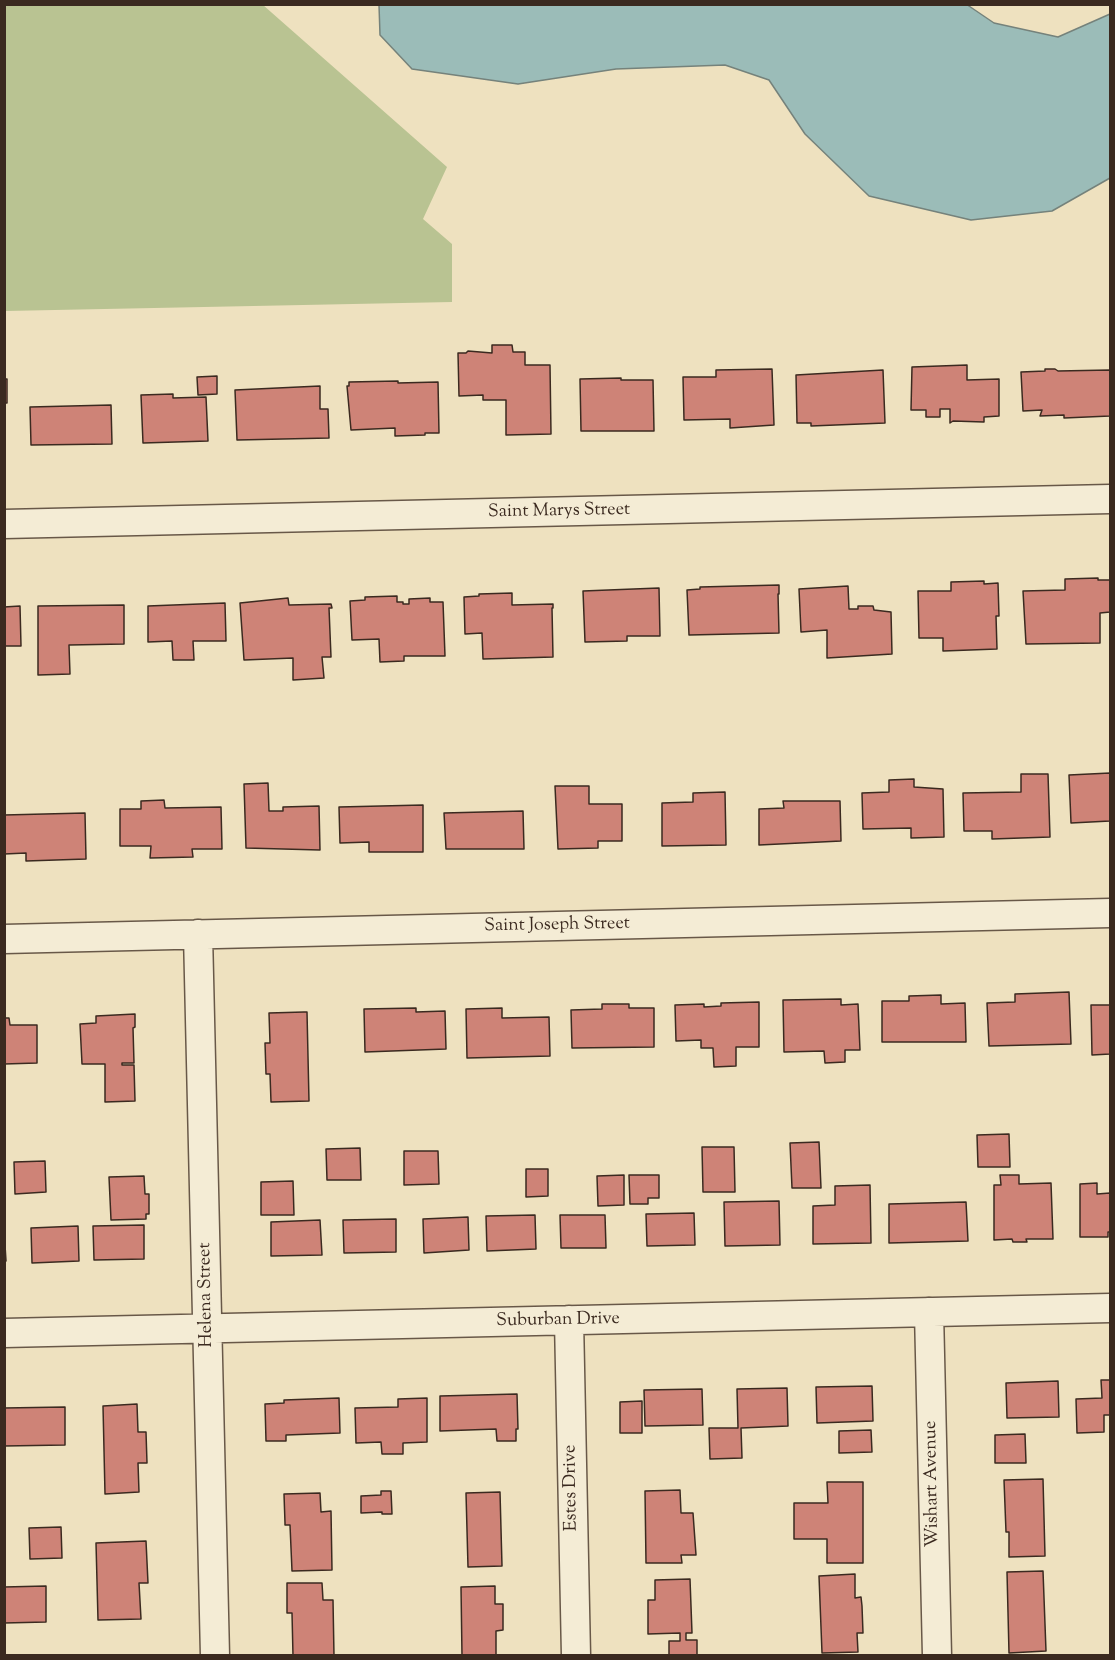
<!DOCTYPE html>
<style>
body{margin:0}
#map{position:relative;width:1115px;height:1660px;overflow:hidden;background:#eee1bf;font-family:"Sorts Mill Goudy",serif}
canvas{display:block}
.frame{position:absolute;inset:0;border:6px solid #3b2a20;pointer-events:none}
</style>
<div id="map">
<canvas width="1115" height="1660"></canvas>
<div class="frame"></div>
</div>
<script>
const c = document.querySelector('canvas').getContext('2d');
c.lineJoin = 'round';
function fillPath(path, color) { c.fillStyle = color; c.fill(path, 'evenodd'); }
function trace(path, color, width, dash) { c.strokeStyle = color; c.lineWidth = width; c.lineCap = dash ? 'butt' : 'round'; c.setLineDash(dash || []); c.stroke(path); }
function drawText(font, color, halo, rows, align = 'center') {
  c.font = font + ' "Sorts Mill Goudy",serif'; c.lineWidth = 4.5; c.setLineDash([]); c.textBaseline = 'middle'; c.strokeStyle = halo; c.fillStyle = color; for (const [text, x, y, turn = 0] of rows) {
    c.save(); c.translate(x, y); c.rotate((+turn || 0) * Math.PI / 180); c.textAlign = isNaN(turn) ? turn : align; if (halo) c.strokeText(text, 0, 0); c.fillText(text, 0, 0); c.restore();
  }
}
fillPath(new Path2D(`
 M4,5H263L447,167L423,219L452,244V302L5,311Z`), '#b9c392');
const water = new Path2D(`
 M966,4L994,23L1058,37L1110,14V178L1052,211L971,220L869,196L805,134L769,80L725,65L616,69L518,84L412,69L380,35L379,5Z`);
fillPath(water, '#9bbcb8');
trace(water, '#75827b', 1.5);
const building = new Path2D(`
 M492,345H512L513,352H525V365H550L551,434L506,435V400H483V395L459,396L458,353H466L468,351L492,353Z
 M967,365V380L999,379V416L984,417V422L953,421L950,423V409H940V417H926V410H911L912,367Z
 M772,369L774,425L730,428V419L684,420L683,377H716V370Z
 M1045,369H1055L1058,371L1110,370V416L1064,418V415L1040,416L1042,410L1023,411L1021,372L1045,371Z
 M883,370L885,423L811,426V423H797L796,375Z
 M217,376V394L198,395L197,377Z
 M621,378V380H653L654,431H581L580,379Z
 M4,379H7V403H5L4,437Z
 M398,381V383L438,382L439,433H425V435L395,436V428L351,430L347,386H349V382Z
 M320,386V409H328L329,438L237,440L235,390Z
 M173,394V398L206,397L208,441L143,443L141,395Z
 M111,405L112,444L31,445L30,407Z
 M1098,578V580H1110V612L1100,613V643L1026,644L1023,591L1065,590V579Z
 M984,581V584L998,583L999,616H996L997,649L943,651V638H919L918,591H951V582Z
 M779,585V594H778L779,633L689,635L687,590L700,589V587Z
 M848,586L849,609H858V606H873L874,610L891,612L892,654L827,658V630L801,632L799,589Z
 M659,588L660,636H627V641L585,642L583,591Z
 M512,593V605L553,604V608H552L553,657L483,659L482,633L465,634L464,597L479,596V594Z
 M397,596V602H403V604H409V599L430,598V602H443L445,656H404V661L380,662L379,639L352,640L350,601L365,600V597Z
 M288,598L289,605L331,604L332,608H329L331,657H322L324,678L293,680V658L244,660L240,603Z
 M225,603L226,641H193L194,660H173L172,641L148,642V606Z
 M124,605V644L69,645L70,674L38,675V606Z
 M20,606L21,646H4V607Z
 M1110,773V821L1071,823L1069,775Z
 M1021,774H1048L1050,837L992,839V831H964L963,793L1021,792Z
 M914,779V787L943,789L944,837L911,838V828L863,829L862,793L889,792V780Z
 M268,783L269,811H283V807L319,806L320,850L246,848L244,784Z
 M555,786H589V804H622V841H598V848L558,849Z
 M725,792L726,845L662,846V803L693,802V793Z
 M164,800L165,808L221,807L222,849H192L193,857L150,858L151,846H120V809H141V801Z
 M783,801H840L841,841L759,845V809L784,808Z
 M423,805V852H369V842L340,843L339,807Z
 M523,811L524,849H446L444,813Z
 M85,813L86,859L26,861V853L4,854V815Z
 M1069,992L1071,1044L989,1046L987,1003L1015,1002V994Z
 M941,995V1004L965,1003L966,1042H882V1001H909V996Z
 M841,999V1005L858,1004L860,1050H845V1062L825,1063L824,1051L784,1052L783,1000Z
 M759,1002V1047H736V1066L714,1067L713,1048H701V1040L676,1041L675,1005L704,1004V1007L721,1006V1003Z
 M602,1004H629V1008H654V1047L572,1048L571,1010L602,1009Z
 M1091,1005H1110V1054L1092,1055Z
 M416,1008V1012L445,1011L446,1049L365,1052L364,1009Z
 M502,1008V1018L549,1017L550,1056L467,1058L466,1009Z
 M304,1012H307L309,1101L271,1102L270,1074H266L265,1043H270L269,1013Z
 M135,1014V1027L133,1028L134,1063H122V1065H134L135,1101L105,1102V1064H82L80,1024L96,1023V1016Z
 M4,1018H9L10,1025H37V1063L4,1064Z
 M1009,1134L1010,1167H978L977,1135Z
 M819,1142L821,1188H792L790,1143Z
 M702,1147H734L735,1192H703Z
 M360,1148L361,1180H327L326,1149Z
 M404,1151H438L439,1184L404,1185Z
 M45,1161L46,1192L15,1194L14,1162Z
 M526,1169H548V1196L526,1197Z
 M624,1175V1205L598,1206L597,1176Z
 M629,1175H659V1198H648V1204H630Z
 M1000,1175H1019V1184L1051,1183L1053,1239H1026L1027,1242H1013L1012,1239L994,1240V1185H1001Z
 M144,1176L145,1194H149V1214H146V1219L111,1220L109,1177Z
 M293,1181L294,1215H261V1182Z
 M1097,1183V1194L1110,1193V1232H1108V1237H1080V1184Z
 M870,1185L871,1243L813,1244V1206L835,1205V1186Z
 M779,1201L780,1245L725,1246L724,1202Z
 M966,1202L968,1241L889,1243V1204Z
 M694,1213L695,1245L647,1246L646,1214Z
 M535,1215L536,1249L487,1251L486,1216Z
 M560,1215H605L606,1248H561Z
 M468,1217L469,1250L424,1253L423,1219Z
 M396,1219V1252L344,1253L343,1220Z
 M320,1220L322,1255L271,1256V1222Z
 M144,1225V1259L94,1260L93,1226Z
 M78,1226L79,1261L32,1263L31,1228Z
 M4,1229L6,1261H4Z
 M1101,1380H1110V1415H1104V1432L1077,1433L1076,1399L1102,1398Z
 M1058,1381L1059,1417L1007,1418L1006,1383Z
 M872,1386L873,1421L817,1423L816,1387Z
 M787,1388L788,1426L741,1428L742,1458L710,1459L709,1428H738L737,1389Z
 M702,1389L703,1425L645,1426L644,1390Z
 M517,1394L518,1429H516V1441H497L496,1429L440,1431V1396Z
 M339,1398L340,1433L286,1435V1441H266L265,1404L284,1403V1400Z
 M427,1398V1442L403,1443V1454H382L381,1442L356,1443L355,1408L398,1407V1399Z
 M642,1401V1433H620V1402Z
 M137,1404L138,1432H146L147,1463H138L139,1492L105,1494L103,1406Z
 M65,1407V1445L4,1446V1408Z
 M871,1430L872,1452L839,1453V1431Z
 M1025,1434L1026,1463H995V1435Z
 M1043,1479L1045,1556L1009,1557V1532H1006L1004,1480Z
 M827,1482H863V1563H827V1539H794V1503H828Z
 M680,1490L681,1513H693L696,1555H681L682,1563H646L645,1491Z
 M381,1491H391L392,1514H382V1512L361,1513V1496L381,1495Z
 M500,1492L502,1566L468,1567L466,1493Z
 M320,1493L321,1512L331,1511L332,1570L292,1571L290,1525H285V1523L284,1494Z
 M61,1527L62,1558L30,1559L29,1528Z
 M146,1541L148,1583H139L141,1619L98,1620L96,1543Z
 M1043,1571L1046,1651L1009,1653L1007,1572Z
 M855,1574V1598L861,1597L862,1606L863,1633H857L858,1652L822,1653L819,1576Z
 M690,1579L692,1633H686V1640H697V1656H669V1641H680V1633L648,1634V1600H655V1580Z
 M287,1583H322L323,1600H333L334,1656H293L292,1613H287Z
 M46,1586V1622L4,1623V1587Z
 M495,1586V1604H503V1630L496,1631V1656H462L461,1587Z`);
fillPath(building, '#ce8377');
trace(building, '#3b2a20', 1.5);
const minor = new Path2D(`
 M4,524L1110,499
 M198,934L215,1656
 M4,939L1110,913
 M929,1312L937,1656
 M569,1320L576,1656
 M4,1333L1110,1308`);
trace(minor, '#685848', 31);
trace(minor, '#f4ecd5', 28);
drawText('18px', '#3b2a20', '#f4ecd5', [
 ["Saint Marys Street",559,512,-1],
 ["Saint Joseph Street",557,926,-1],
 ["Helena Street",207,1295,-91],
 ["Suburban Drive",558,1321,-1],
 ["Wishart Avenue",933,1484,-91],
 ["Estes Drive",572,1488,-91]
]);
</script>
